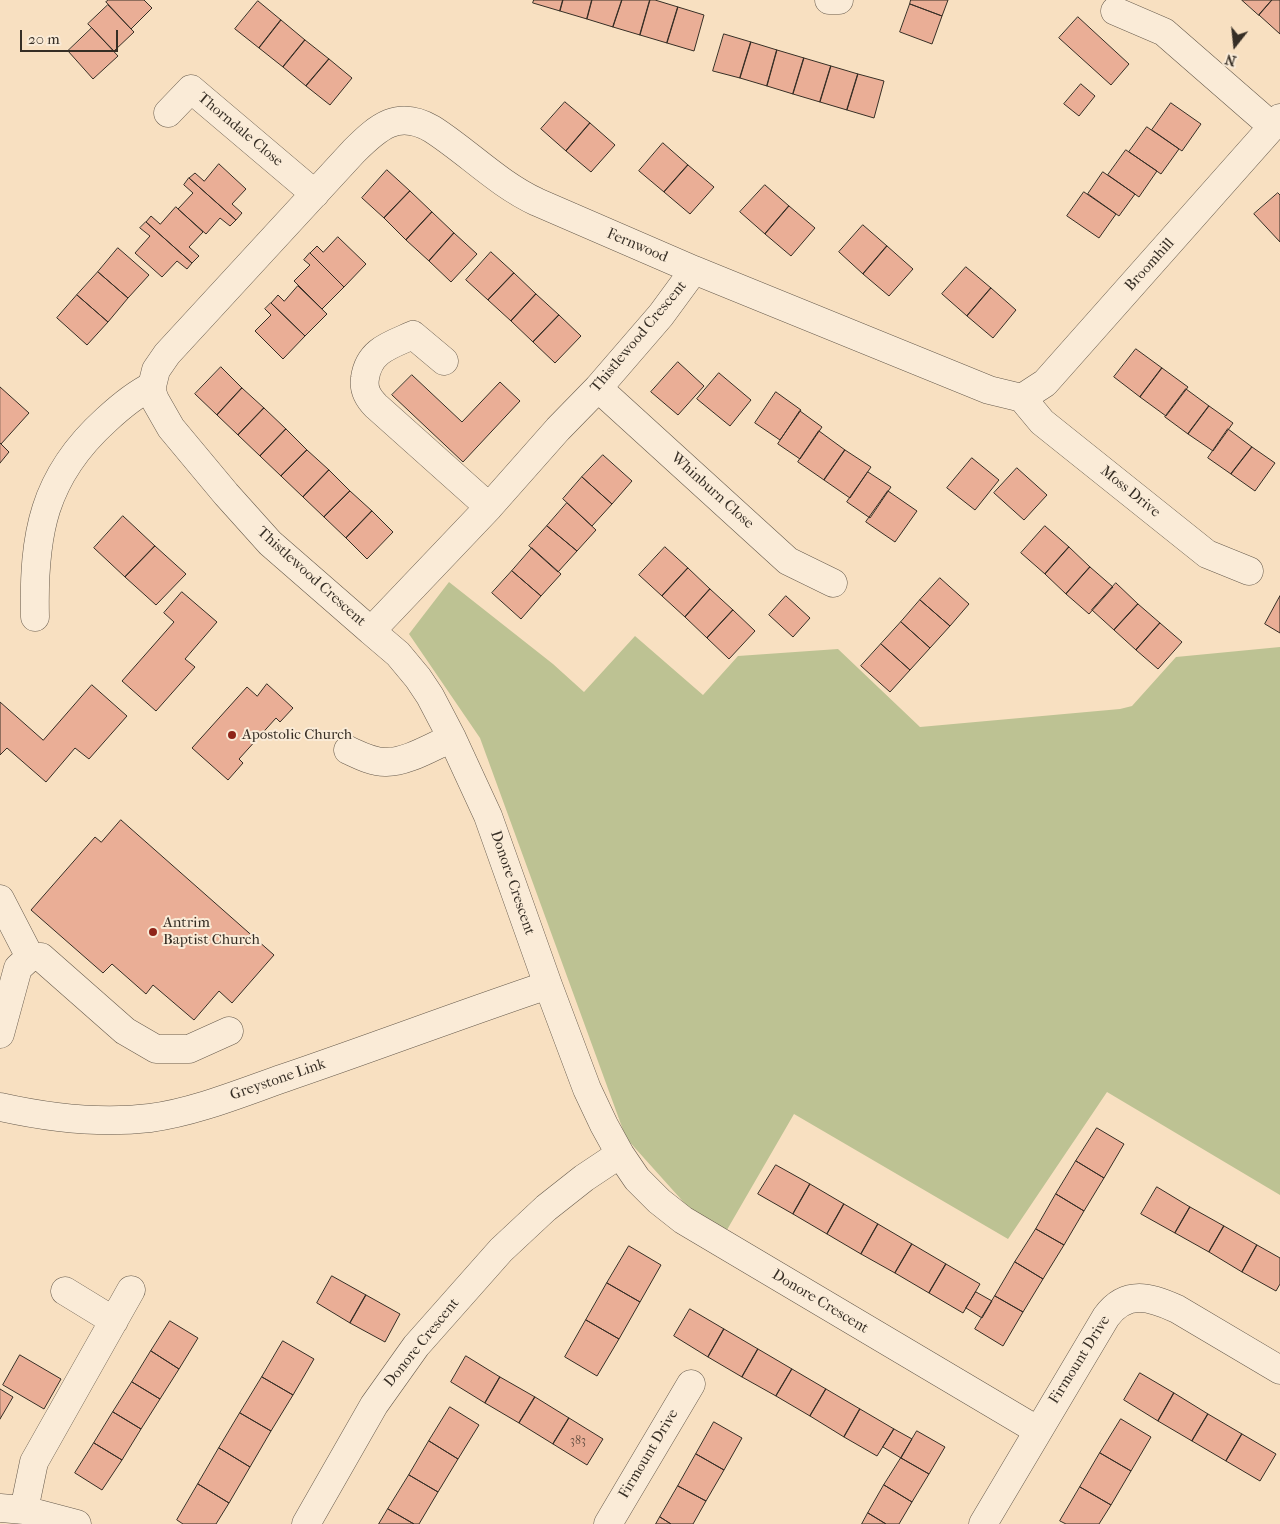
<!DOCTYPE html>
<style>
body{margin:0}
#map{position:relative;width:1280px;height:1524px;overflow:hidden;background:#f8e0c1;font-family:"IM FELL French Canon",serif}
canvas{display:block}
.north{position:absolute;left:1210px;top:20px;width:50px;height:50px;-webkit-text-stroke:4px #faebd7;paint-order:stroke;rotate:196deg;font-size:14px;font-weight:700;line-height:20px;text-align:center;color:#362e25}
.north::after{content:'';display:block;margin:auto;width:18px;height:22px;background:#362e25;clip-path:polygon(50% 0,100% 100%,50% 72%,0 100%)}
.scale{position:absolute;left:20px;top:30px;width:98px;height:22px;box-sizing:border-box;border:2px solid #362e25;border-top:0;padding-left:6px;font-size:15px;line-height:18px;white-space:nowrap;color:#362e25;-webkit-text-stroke:4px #faebd7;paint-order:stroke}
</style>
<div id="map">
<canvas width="1280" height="1524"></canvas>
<div class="north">N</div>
<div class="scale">20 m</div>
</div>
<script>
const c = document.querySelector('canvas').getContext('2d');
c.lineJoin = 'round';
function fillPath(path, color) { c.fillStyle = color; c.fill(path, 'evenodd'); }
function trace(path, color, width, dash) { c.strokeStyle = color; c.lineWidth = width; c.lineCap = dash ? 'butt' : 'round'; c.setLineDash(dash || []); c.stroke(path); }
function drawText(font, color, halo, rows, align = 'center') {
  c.font = font + ' "IM FELL French Canon",serif'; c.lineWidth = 4; c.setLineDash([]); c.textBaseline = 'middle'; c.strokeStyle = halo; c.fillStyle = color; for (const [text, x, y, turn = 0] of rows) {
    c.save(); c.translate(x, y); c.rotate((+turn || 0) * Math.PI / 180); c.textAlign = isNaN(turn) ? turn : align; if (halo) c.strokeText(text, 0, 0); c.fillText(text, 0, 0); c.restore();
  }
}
fillPath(new Path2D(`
 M449,582L553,664L584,692L635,636L703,695L738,656L838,649L920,727L1120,709L1132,706L1176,657L1280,647V1195L1107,1092L1008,1239L794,1114L724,1235L688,1207L626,1138L480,738L409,634Z`), '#bdc293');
const building = new Path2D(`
 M109,0H144L152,8L131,29L106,2Z
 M534,0H563L560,11L533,3Z
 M563,0H592L587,19L560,11Z
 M592,0H622L613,27L587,19Z
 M622,0H650L640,35L613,27Z
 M650,0H655L678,7L667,43L640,35Z
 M911,0H948L942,16L910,4Z
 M1242,0H1272L1259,15Z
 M1272,0H1280V34L1259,15Z
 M258,1L281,20L259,48L235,29Z
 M910,4L942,16L932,44L900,32Z
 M108,5L134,32L114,51L88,24Z
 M678,7L704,15L694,51L667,43Z
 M1078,17L1129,64L1111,85L1059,38Z
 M281,20L305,40L283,67L259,48Z
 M92,28L118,56L93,79L68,51Z
 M724,34L751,42L740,78L713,71Z
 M305,40L329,59L306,86L283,67Z
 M751,42L777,50L767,86L740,78Z
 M777,50L804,58L793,94L767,86Z
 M804,58L831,66L820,102L793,94Z
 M329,59L352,78L330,105L306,86Z
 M831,66L858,74L847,110L820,102Z
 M858,74L884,81L874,118L847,110Z
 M1081,84L1095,96L1079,116L1064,104Z
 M565,102L590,123L566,151L541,129Z
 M1171,103L1201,124L1182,151L1152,130Z
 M590,123L615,145L591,172L566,151Z
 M1147,127L1179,149L1161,174L1129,152Z
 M663,143L688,165L664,192L639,171Z
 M1126,150L1157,171L1139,197L1108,175Z
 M219,164L246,189L232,204L242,213L236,220L189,178L195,173L204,181Z
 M688,165L714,187L690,214L664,192Z
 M387,170L410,191L384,218L362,198Z
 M1103,172L1135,194L1119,216L1088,194Z
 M189,178L236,220L230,226L220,218L206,234L178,209L193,193L184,185Z
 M765,185L789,206L765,234L740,212Z
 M410,191L432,212L406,240L384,218Z
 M1084,192L1116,214L1099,238L1067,216Z
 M1278,193L1280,195V242L1254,214Z
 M789,206L815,228L791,256L765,234Z
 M176,207L203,232L189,247L199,256L192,263L146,222L151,216L160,224Z
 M432,212L454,233L429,261L406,240Z
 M146,222L192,263L187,269L177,261L162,277L135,253L150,236L140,228Z
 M863,225L887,246L863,274L839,252Z
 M454,233L477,254L451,282L429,261Z
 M338,237L366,264L344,287L310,253L317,246L323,252Z
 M887,246L913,269L889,296L863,274Z
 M118,248L149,275L128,298L98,272Z
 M491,252L514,273L488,300L466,280Z
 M310,253L344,287L322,309L294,281L310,265L304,260Z
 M966,267L991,288L967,316L942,294Z
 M98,272L128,298L108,322L77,295Z
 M514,273L536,294L511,321L488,300Z
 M298,286L327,314L305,336L271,303L278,295L284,301Z
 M991,288L1016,310L993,338L967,316Z
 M536,294L559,315L533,342L511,321Z
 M77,295L108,322L87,345L57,318Z
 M271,303L305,336L283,359L255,331L271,315L265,309Z
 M559,315L581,336L555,363L533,342Z
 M1136,349L1162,368L1140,397L1114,377Z
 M678,362L704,386L678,415L651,392Z
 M221,367L242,388L217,415L195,394Z
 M1162,368L1188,387L1166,416L1140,397Z
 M719,373L751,400L730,426L697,399Z
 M412,375L462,422L500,382L520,401L463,462L392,395Z
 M0,387L29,413L1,444L0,443Z
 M242,388L264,408L238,435L217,415Z
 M1186,389L1209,406L1188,434L1165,417Z
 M776,392L801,410L780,440L755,423Z
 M1209,406L1233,423L1213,451L1188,434Z
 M264,408L286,429L260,456L238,435Z
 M800,411L822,427L800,459L778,444Z
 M286,429L307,450L281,476L260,456Z
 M1228,429L1252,447L1231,474L1208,458Z
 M819,431L845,450L824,480L798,462Z
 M0,443L9,452L0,463Z
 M1252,447L1275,463L1255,491L1231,474Z
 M307,450L329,470L303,497L281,476Z
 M845,450L871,467L850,498L824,480Z
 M603,455L632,481L612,504L582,477Z
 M972,458L999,480L975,510L947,488Z
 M1017,468L1047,495L1024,520L994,493Z
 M329,470L350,491L324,517L303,497Z
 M868,472L891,487L870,518L847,502Z
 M582,477L612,504L592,526L563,499Z
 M350,491L372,511L346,538L324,517Z
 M888,491L917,511L895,542L866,522Z
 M567,503L596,530L577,551L547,526Z
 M372,511L393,532L367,559L346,538Z
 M123,516L155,546L125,577L94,548Z
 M547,526L577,551L558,572L529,546Z
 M1045,526L1069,547L1045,574L1021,553Z
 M155,546L186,574L156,605L125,577Z
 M665,547L688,568L662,596L639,575Z
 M1069,547L1090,567L1066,594L1045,574Z
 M532,548L561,574L541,596L512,571Z
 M1090,567L1113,587L1089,614L1066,594Z
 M688,568L710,589L685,617L662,596Z
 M512,571L541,596L521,619L492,593Z
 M940,578L969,604L950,626L920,600Z
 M1116,583L1138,604L1114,630L1092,610Z
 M710,589L733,610L707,638L685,617Z
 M182,592L217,622L185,659L195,667L156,711L122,681L174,622L164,613Z
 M786,596L810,618L793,637L769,615Z
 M1280,596V633L1265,624Z
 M920,600L950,626L930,648L901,622Z
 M1138,604L1160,623L1136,650L1114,630Z
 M733,610L755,631L729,659L707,638Z
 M901,622L930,648L910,670L881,644Z
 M1160,623L1182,642L1158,669L1136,650Z
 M881,644L910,670L890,692L861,666Z
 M267,684L293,708L280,722L276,718L239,759L243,763L228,780L192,748L247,687L257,696Z
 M92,685L127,716L89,759L75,748L46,782L7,748L0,755V702L43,740Z
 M121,820L274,955L232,1003L219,991L194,1020L153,985L146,994L112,964L103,973L31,910L95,837L101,842Z
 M1097,1128L1124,1144L1104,1178L1076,1161Z
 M1076,1161L1104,1178L1084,1211L1056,1194Z
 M776,1165L810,1184L793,1214L758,1194Z
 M810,1184L844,1204L827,1234L793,1214Z
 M1157,1187L1190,1207L1175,1233L1141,1214Z
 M1056,1194L1084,1211L1064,1245L1036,1229Z
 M844,1204L878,1224L861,1254L827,1234Z
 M1190,1207L1224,1226L1209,1252L1175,1233Z
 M878,1224L912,1244L895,1273L861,1254Z
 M1224,1226L1257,1245L1242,1272L1209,1252Z
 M1036,1229L1064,1245L1043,1279L1015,1262Z
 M912,1244L946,1264L929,1293L895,1273Z
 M1257,1245L1280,1258V1284L1276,1291L1242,1272Z
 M629,1246L661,1265L640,1302L607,1283Z
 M1015,1262L1043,1279L1023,1312L995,1296Z
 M946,1264L980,1284L963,1313L929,1293Z
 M332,1276L366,1295L350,1323L317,1303Z
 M607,1283L640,1302L619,1339L586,1320Z
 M976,1292L992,1301L982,1318L966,1308Z
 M366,1295L400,1314L385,1342L350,1323Z
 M995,1296L1023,1312L1003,1346L975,1329Z
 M690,1309L724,1329L708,1357L674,1336Z
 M586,1320L619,1339L597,1376L565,1357Z
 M170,1321L198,1338L179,1369L151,1351Z
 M724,1329L758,1349L742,1377L708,1357Z
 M283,1341L314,1359L293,1395L262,1377Z
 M758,1349L792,1369L776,1396L742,1377Z
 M151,1351L179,1369L160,1399L132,1382Z
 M20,1355L61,1379L44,1409L3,1385Z
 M466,1356L500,1377L485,1403L451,1382Z
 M792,1369L826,1389L810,1416L776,1396Z
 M1140,1373L1174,1393L1158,1421L1124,1400Z
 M262,1377L293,1395L271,1431L240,1413Z
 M500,1377L535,1397L519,1423L485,1403Z
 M132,1382L160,1399L141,1429L113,1412Z
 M0,1389L13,1397L0,1419Z
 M826,1389L860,1409L844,1437L810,1416Z
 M1174,1393L1208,1414L1192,1441L1158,1421Z
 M535,1397L569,1418L553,1444L519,1423Z
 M450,1407L479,1425L458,1459L429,1441Z
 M860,1409L894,1429L877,1456L844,1437Z
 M113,1412L141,1429L122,1460L94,1443Z
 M240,1413L271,1431L250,1467L219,1448Z
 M1208,1414L1242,1434L1226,1461L1192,1441Z
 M569,1418L603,1439L587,1465L553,1444Z
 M1121,1419L1151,1437L1131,1471L1100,1453Z
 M714,1422L742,1438L724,1470L696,1454Z
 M894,1429L912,1439L901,1458L883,1447Z
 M917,1431L945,1447L929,1474L901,1458Z
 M1242,1434L1276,1454L1260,1481L1226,1461Z
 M429,1441L458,1459L438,1492L409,1475Z
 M94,1443L122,1460L102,1490L75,1473Z
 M219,1448L250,1467L229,1503L198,1484Z
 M1100,1453L1131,1471L1111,1505L1080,1487Z
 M696,1454L724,1470L706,1501L678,1486Z
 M901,1458L929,1474L912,1502L884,1485Z
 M409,1475L438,1492L419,1524H414L388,1509Z
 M198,1484L229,1503L216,1524H183L177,1520Z
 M884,1485L912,1502L899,1524H886L868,1513Z
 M678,1486L706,1501L693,1524H671L660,1517Z
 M1080,1487L1111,1505L1099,1524H1066L1060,1521Z
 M388,1509L414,1524H379Z
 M868,1513L886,1524H862Z
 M660,1517L671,1524H656Z`);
fillPath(building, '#eaae96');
trace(building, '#362e25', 1);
const minor = new Path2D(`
 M829,0H839
 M1115,11L1164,32L1273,127
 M168,113L191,89L315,194
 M694,270L661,315L598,388L558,429L489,507L371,631L270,543L226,494L171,428L155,400L152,392V386L156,370L167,354L354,151C378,127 398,109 432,129C468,152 498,184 537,202L694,270L989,390L1022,398
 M444,361L413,335C391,345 369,350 365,378C363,390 368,398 376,406L489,507
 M598,388L788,561L833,583
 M1022,398L1045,383L1280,118
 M1022,398L1042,422L1207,554L1249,571
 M35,617C33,535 43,477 106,420C120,407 134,395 152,386
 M371,631L398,654L418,678L430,696L452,738L488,816L548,985L587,1089L604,1125L620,1154L637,1179L659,1201L683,1220L1037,1430
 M348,750C359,755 372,762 385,762C406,763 433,746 452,738
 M0,899L30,957
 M0,1034L18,968L30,957H41L125,1031L156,1049H189L229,1031
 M0,1107C49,1118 100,1124 150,1118C195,1112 241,1093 284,1078C372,1048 459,1015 548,985
 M65,1291L114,1321
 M0,1508L24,1510L77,1524
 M24,1510L34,1462L131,1290
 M306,1524L374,1405L416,1346L501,1250L546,1208L584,1178L620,1154
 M608,1524L691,1384
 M983,1524L1106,1317C1126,1289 1151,1297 1177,1309L1280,1370`);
trace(minor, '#665a4c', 29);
trace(minor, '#faebd7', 28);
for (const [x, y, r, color] of [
 [232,735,5,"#8f2418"],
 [153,932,5,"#8f2418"]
]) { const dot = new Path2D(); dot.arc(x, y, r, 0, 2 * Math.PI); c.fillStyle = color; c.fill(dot); trace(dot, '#faebd7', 2); }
drawText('12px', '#634e41', null, [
 ["383",578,1441]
]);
drawText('15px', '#362e25', '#faebd7', [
 ["Thorndale Close",240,130,40],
 ["Fernwood",637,246,23],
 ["Broomhill",1150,265,-48],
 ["Thistlewood Crescent",639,337,-50],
 ["Whinburn Close",712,491,42],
 ["Moss Drive",1130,492,39],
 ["Thistlewood Crescent",311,577,42],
 ["Donore Crescent",512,883,71],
 ["Greystone Link",278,1080,-19],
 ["Donore Crescent",820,1302,31],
 ["Donore Crescent",422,1343,-51],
 ["Firmount Drive",1080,1360,-58],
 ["Firmount Drive",649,1454,-59]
]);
drawText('15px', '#362e25', '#faebd7', [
 ["Apostolic Church",242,735],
 ["Antrim",163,923],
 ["Baptist Church",163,940]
], 'left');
</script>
